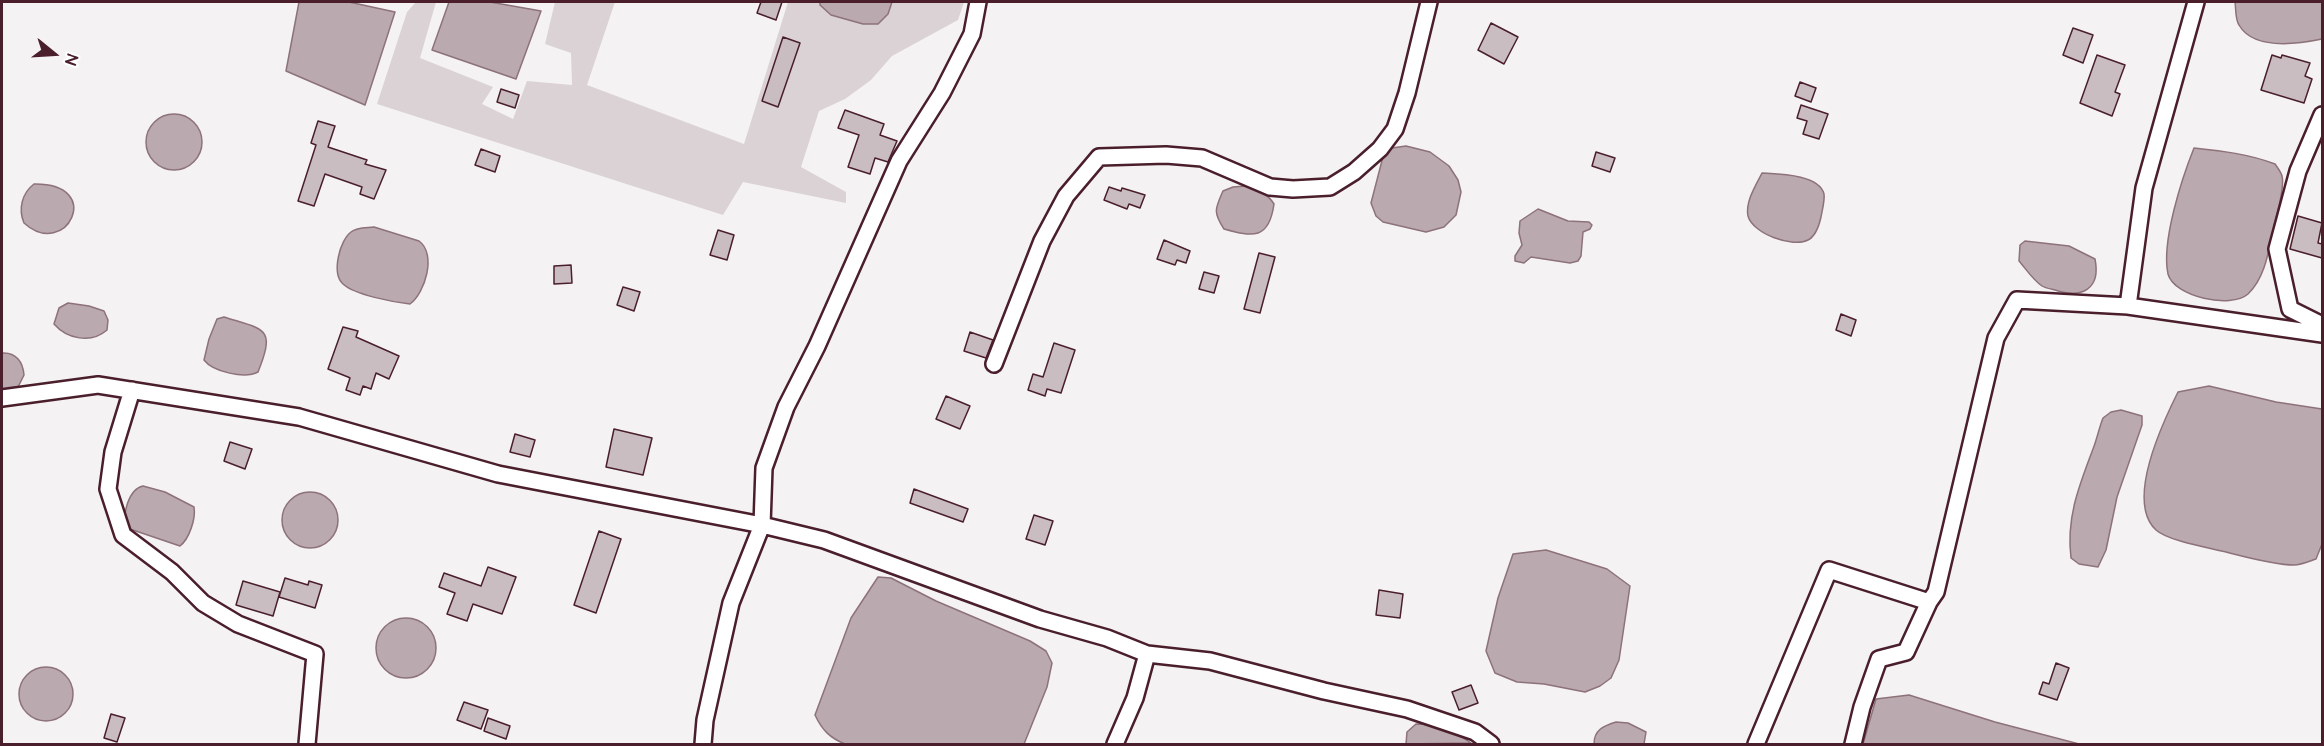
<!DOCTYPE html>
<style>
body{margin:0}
#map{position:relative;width:2324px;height:746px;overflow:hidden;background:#f4f2f2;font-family:"Architects Daughter",sans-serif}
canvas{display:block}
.frame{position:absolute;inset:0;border:3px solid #4a1f2b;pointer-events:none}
.north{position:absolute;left:24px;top:24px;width:60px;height:60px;-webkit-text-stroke:4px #fff;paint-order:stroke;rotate:108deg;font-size:16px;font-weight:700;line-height:24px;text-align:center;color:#4a1f2b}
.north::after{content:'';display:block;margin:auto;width:21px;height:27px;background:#4a1f2b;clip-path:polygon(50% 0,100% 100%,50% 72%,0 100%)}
</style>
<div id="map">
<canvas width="2324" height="746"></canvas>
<div class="frame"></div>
<div class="north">N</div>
</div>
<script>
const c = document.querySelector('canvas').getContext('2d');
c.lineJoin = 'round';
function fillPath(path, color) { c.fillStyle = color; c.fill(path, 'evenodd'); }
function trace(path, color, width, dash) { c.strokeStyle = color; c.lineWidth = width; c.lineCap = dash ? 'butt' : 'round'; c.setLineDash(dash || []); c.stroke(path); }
fillPath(new Path2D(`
 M416,2H436L420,58L493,87L482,104L513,119L527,81L572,85L571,53L545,44L555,2H615L587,85L744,144L788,2H964L958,20L892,56L871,80L845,99L819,111L801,167L846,192V203L743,182L723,215L377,104L407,12Z`), '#dbd2d5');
const water = new Path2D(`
 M299,2H349L395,12L365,105L286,71Z
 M449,2H490L541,11L516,79L432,50Z
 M820,2H892L888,14L878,24H863L831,15L820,5Z
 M2235,2H2322V39C2298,44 2254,51 2239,25C2235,19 2236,8 2235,2Z
 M146 142a28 28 0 1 1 56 0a28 28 0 1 1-56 0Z
 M1406,146L1430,152L1449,166L1458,180L1461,192L1456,215L1444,227L1426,232L1383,222L1376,216L1371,203L1385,149Z
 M2194,148C2222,151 2249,154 2275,164C2277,167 2281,172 2282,176C2285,187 2277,214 2274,226C2269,248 2266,277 2248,294C2231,309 2174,297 2168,274C2161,242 2182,178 2194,148Z
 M1762,173C1777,174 1819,174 1824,194C1825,200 1822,211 1821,217C1819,226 1816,236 1808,240C1793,248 1753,234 1748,216C1745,202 1756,185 1762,173Z
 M34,184C106,183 66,261 24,223C18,209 22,193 34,184Z
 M1245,186C1257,189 1267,193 1274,204C1269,240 1253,237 1224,229C1213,212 1215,209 1223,191L1233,187Z
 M1538,209L1568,221L1589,222L1592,225L1590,229L1583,232L1581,256L1578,261L1570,263L1531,257L1524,263L1515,261V256L1522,245L1519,233L1520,221Z
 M374,227L419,241C437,254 425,293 410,304C393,302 355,295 343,284C331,273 340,240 351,232C357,227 367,228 374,227Z
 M2025,241L2069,246L2095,259C2101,289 2082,299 2055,290C2051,289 2045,288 2042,286C2033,280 2026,269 2019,261L2020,245Z
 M68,303L89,306L104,311L108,320L107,330C91,344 67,339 54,324L59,308Z
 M224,317C265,330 276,327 258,372C245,379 213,372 204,360L209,339L217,319Z
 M2,353C16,352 23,362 24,375L17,389L2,393Z
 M2209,386L2276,402L2322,409V544L2316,559C2310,561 2301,565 2294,565C2274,565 2246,557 2226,552C2210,548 2168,541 2156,530C2125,501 2163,422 2178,392Z
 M2121,410L2142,416V425L2117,497L2106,550L2098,567L2079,564L2071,558C2066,518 2079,486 2093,449C2097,439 2099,428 2103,418L2111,412Z
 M143,486L165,492L194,507C196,519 189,539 180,546L127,528C121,515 129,489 143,486Z
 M282 520a28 28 0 1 1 56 0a28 28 0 1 1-56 0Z
 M1546,550L1607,569L1630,586L1619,660L1611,678L1600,686L1585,692L1544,684L1517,682L1495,673L1486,651L1498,598L1513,554Z
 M878,577L891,578L936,601L1030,641L1046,651L1052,663L1047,687L1024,744H845C830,738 822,730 815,715L851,618Z
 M376 648a30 30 0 1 1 60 0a30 30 0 1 1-60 0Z
 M19 694a27 27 0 1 1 54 0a27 27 0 1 1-54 0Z
 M1909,695L1995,722L2079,744H1863L1876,699Z
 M1616,722L1628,723L1646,732L1644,744H1594C1594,730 1603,726 1616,722Z
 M1416,724C1437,724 1454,731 1471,743L1406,744L1407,732Z`);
fillPath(water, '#baa9ae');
trace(water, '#8d727a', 1.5);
const building = new Path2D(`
 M761,2H782L776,20L757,13Z
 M1491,23L1518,37L1504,64L1478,50Z
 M2073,28L2093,35L2083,63L2063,55Z
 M783,37L800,43L778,107L762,101Z
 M2097,55L2125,65L2115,92L2120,94L2112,116L2080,103Z
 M2272,55L2281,58L2282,55L2310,63L2305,76L2312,79L2304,103L2261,90Z
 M1800,82L1816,88L1811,102L1795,96Z
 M501,89L519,95L515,108L497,102Z
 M1801,105L1828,114L1819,139L1803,134L1807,121L1797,118Z
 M845,110L884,124L880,135L897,141L888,162L875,158L870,174L848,167L859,135L838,128Z
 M318,121L335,126L328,147L367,160L365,164L386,170L374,199L360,194L362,187L325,174L314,206L298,201L316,145L311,143Z
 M481,149L500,156L495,172L475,165Z
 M1596,152L1615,158L1610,172L1592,166Z
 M1109,187L1121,191L1122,188L1145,195L1140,208L1129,204L1127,209L1104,200Z
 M2298,216L2322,223L2318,243L2322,244V258L2290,249Z
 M718,230L734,235L727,260L710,255Z
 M1164,240L1190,251L1186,263L1177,260L1175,265L1157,259Z
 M1259,253L1275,257L1260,313L1244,309Z
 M571,265L572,283L554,284V266Z
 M1204,272L1219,276L1214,293L1199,289Z
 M623,287L640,292L634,311L617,305Z
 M1841,314L1856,320L1851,336L1836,330Z
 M343,327L358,331L356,337L399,356L389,379L376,373L371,389L363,386L360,395L346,390L350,378L348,377L328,369Z
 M970,332L993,340L986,358L964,351Z
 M1054,343L1075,350L1061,393L1047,389L1045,396L1028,390L1033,374L1043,377Z
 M946,396L970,406L960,429L936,419Z
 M614,429L652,438L643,475L606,467Z
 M515,434L535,440L530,457L510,452Z
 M230,442L252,449L245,469L224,461Z
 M914,489L968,509L963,522L910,503Z
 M1034,515L1053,521L1045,545L1026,539Z
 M599,531L621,539L596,613L574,605Z
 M488,567L516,577L502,614L473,604L467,621L447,614L455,593L439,587L444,573L481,586Z
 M285,578L308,585L309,581L322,585L315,608L279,597Z
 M243,581L280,592L273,616L236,605Z
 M1379,590L1403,594L1400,618L1376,615Z
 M2056,663L2069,668L2057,700L2039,694L2043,682L2049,684Z
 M1471,685L1478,703L1459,710L1452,692Z
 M464,702L488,710L481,729L457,720Z
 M111,714L125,718L117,742L104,738Z
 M488,718L510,726L506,739L484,731Z`);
fillPath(building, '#cabdc1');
trace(building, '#4a1f2b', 1.5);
const minor = new Path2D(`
 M2322,115L2298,171L2277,249L2290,309L2322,325
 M2128,306L2144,188L2196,2
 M994,364L1042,241L1066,196L1099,157L1166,155L1202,158L1270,187L1293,189L1330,187L1354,172L1380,149L1395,129L1407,93L1429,2
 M132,390L113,452L108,489L123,535L172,572L203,603L238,624L315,654L307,744
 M2,398L98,385L299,417L498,474L762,525L824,540L1040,619L1107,638L1147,654L1210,661L1324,691L1407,709L1475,732L1491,744
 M703,744L705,720L731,603L762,525L764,468L786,407L817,346L899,161L942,93L972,34L978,2
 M1115,744L1135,698L1147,654
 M1756,744L1829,570L1929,602L1936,592L1996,338L2017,300L2128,306L2322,334
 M1853,744L1862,707L1879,659L1906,652L1929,602`);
trace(minor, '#4a1f2b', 20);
trace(minor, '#fff', 15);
</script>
